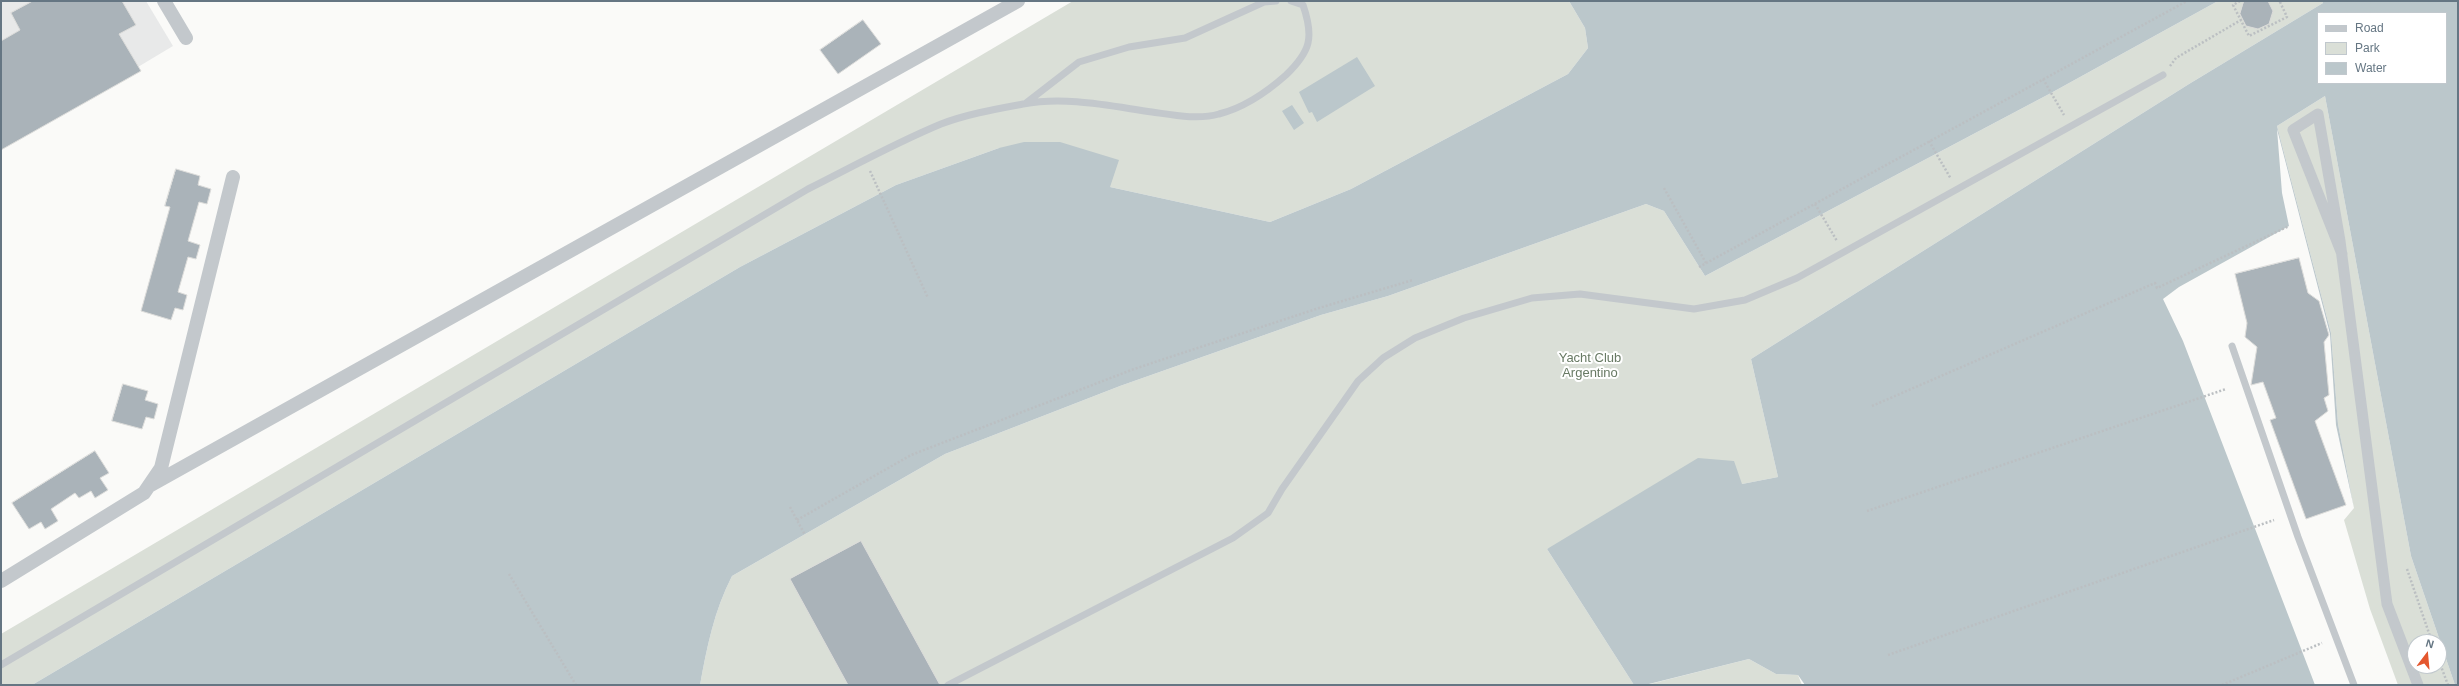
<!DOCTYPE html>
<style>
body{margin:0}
#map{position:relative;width:2459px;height:686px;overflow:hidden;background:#fafaf8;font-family:Arial,sans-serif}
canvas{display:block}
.frame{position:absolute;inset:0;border:2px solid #657683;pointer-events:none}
.legend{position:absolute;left:2317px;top:12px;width:130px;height:72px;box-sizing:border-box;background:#fff;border:1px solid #c1c8cd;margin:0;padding:5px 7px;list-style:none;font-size:12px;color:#657683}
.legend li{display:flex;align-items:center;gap:8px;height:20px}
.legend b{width:20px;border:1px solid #c1c8cd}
.north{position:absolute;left:2407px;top:634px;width:40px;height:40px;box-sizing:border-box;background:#fff;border:1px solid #c1c8cd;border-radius:50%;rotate:16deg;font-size:11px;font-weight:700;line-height:16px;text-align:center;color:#657683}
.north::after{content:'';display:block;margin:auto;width:14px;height:18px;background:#e4572e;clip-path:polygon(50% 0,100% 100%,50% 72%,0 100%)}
</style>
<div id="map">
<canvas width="2459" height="686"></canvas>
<div class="frame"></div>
<ul class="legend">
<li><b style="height:5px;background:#c3c8cc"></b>Road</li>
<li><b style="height:11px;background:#dadfd7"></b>Park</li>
<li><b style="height:11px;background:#bbc7cb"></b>Water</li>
</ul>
<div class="north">N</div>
</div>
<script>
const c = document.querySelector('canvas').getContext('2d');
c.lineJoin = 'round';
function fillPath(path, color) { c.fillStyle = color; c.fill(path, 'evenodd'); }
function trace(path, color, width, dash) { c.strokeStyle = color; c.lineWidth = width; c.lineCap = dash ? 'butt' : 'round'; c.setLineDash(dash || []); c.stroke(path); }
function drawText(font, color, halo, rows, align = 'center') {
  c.font = font + ' Arial,sans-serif'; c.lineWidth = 4; c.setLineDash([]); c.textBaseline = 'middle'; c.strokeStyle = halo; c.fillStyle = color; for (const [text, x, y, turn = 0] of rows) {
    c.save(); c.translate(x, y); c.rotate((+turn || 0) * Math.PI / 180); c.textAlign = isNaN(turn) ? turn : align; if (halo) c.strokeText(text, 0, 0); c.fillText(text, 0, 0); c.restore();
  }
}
fillPath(new Path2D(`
 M1,1H146L173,46L1,149Z`), '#e8e9e9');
fillPath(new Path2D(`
 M1073,1H1569L1585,28L1588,48L1568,74L1351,189L1270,222L1110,187L999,148L896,185L740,267L32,685H1V634Z
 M2218,1H2322L2323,3L2189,84L1751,359L1778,477L1742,484L1547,549L1634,685H700C707,647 714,611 732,576L945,454L1120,386L1321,315L1388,296L1646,204L1664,211L1705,276L2051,93Z
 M2325,96L2411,556L2455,685H2398L2370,609L2344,520L2354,508L2338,424L2331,333L2277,126ZM2415,642H2439V666H2415Z
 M1749,659L1776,674L1798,675L1802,685H1646Z`), '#dadfd7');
fillPath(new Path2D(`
 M1569,1H2218L2051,93L1705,276L1664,211L1646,204L1388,296L1321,315L1120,386L945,454L732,576C714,611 707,647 700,685H32L740,267L896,185L999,148L1024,142H1060L1119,160L1110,187L1270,222L1351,189L1568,74L1588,48L1585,28Z
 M2322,1H2458V685H2455L2411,556L2325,96L2277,126L2331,333L2338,424L2354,508L2336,425L2330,334L2277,129L2282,193L2289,226L2179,287L2163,299L2183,341L2315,685H1805L1798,675L1776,674L1749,659L1645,685H1634L1547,549L1698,458L1734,461L1742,484L1778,477L1751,359L2189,84L2323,3ZM2318,13H2446V83H2318Z
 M1357,57L1375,86L1317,122L1312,112L1309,113L1299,92Z
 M1292,105L1304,123L1294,130L1282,111Z`), '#bbc7cb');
const building = new Path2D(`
 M33,1H122L136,25L119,34L141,71L1,150V41L20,30L11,13Z
 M2244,1H2268L2273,11L2269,24L2258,29L2246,26L2240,14Z
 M863,20L881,44L838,74L820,50Z
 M176,169L200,176L198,185L211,189L207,204L199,202L188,241L200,245L196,259L188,257L178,292L187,295L183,310L175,308L171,320L141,311L170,207L165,206Z
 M2299,258L2308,293L2319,301L2329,335L2324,342L2329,395L2324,398L2328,411L2315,421L2346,505L2306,519L2270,420L2276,418L2263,382L2251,385L2257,347L2245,337L2247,323L2235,274Z
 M123,384L148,391L145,400L158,404L154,419L146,417L142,429L112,421Z
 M95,451L109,473L100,478L108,490L95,498L91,491L79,498L75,493L51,509L58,521L45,529L41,522L29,529L12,503Z
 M861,541L940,685H848L790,579Z`);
fillPath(building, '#aab3b9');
trace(building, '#dcdcda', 1);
trace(new Path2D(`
 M2240,1L2233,5L2249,36L2287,17L2280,2L2282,1
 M2170,66L2176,58L2241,20
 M2043,79L2064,115
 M1929,141L1951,179
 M870,171L928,298
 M1664,188L1706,263
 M1815,204L1837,241
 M1699,267L2187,1
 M1872,406L2155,283L2157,288L2289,226
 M790,507L805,535
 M1867,511L2226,389
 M797,520L911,455L1017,414L1134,369L1319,308L1413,280
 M2407,569L2432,642
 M509,574L576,685
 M1888,655L2274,520
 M2439,661L2448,685
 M2222,685L2322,643`), '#bbbfc2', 2.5, [2, 2]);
trace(new Path2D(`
 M1026,103L1079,62L1129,47L1185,38L1264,2L1276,1
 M2232,346L2298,537L2354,685
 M1,665L808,189C852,167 895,143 941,124C967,114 996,109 1023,104C1066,96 1110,106 1152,112C1173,115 1198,120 1219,114C1243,108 1268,91 1286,75C1311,51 1314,37 1303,5L1291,1
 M948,685L1233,538L1268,513L1282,489L1358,381L1383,358L1415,338L1464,318L1532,298L1580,294L1694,309L1745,300L1797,278L2163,75`), '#c3c8cc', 7);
trace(new Path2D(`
 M2342,254L2293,130L2318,114L2340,241L2387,604L2418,685`), '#c3c8cc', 11);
trace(new Path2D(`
 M164,1L186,38
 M151,485L1018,1
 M1,581L144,493L161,468L233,177`), '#c3c8cc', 14);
drawText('13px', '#687a64', '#fff', [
 ["Yacht Club",1590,358],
 ["Argentino",1590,373]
]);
</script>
